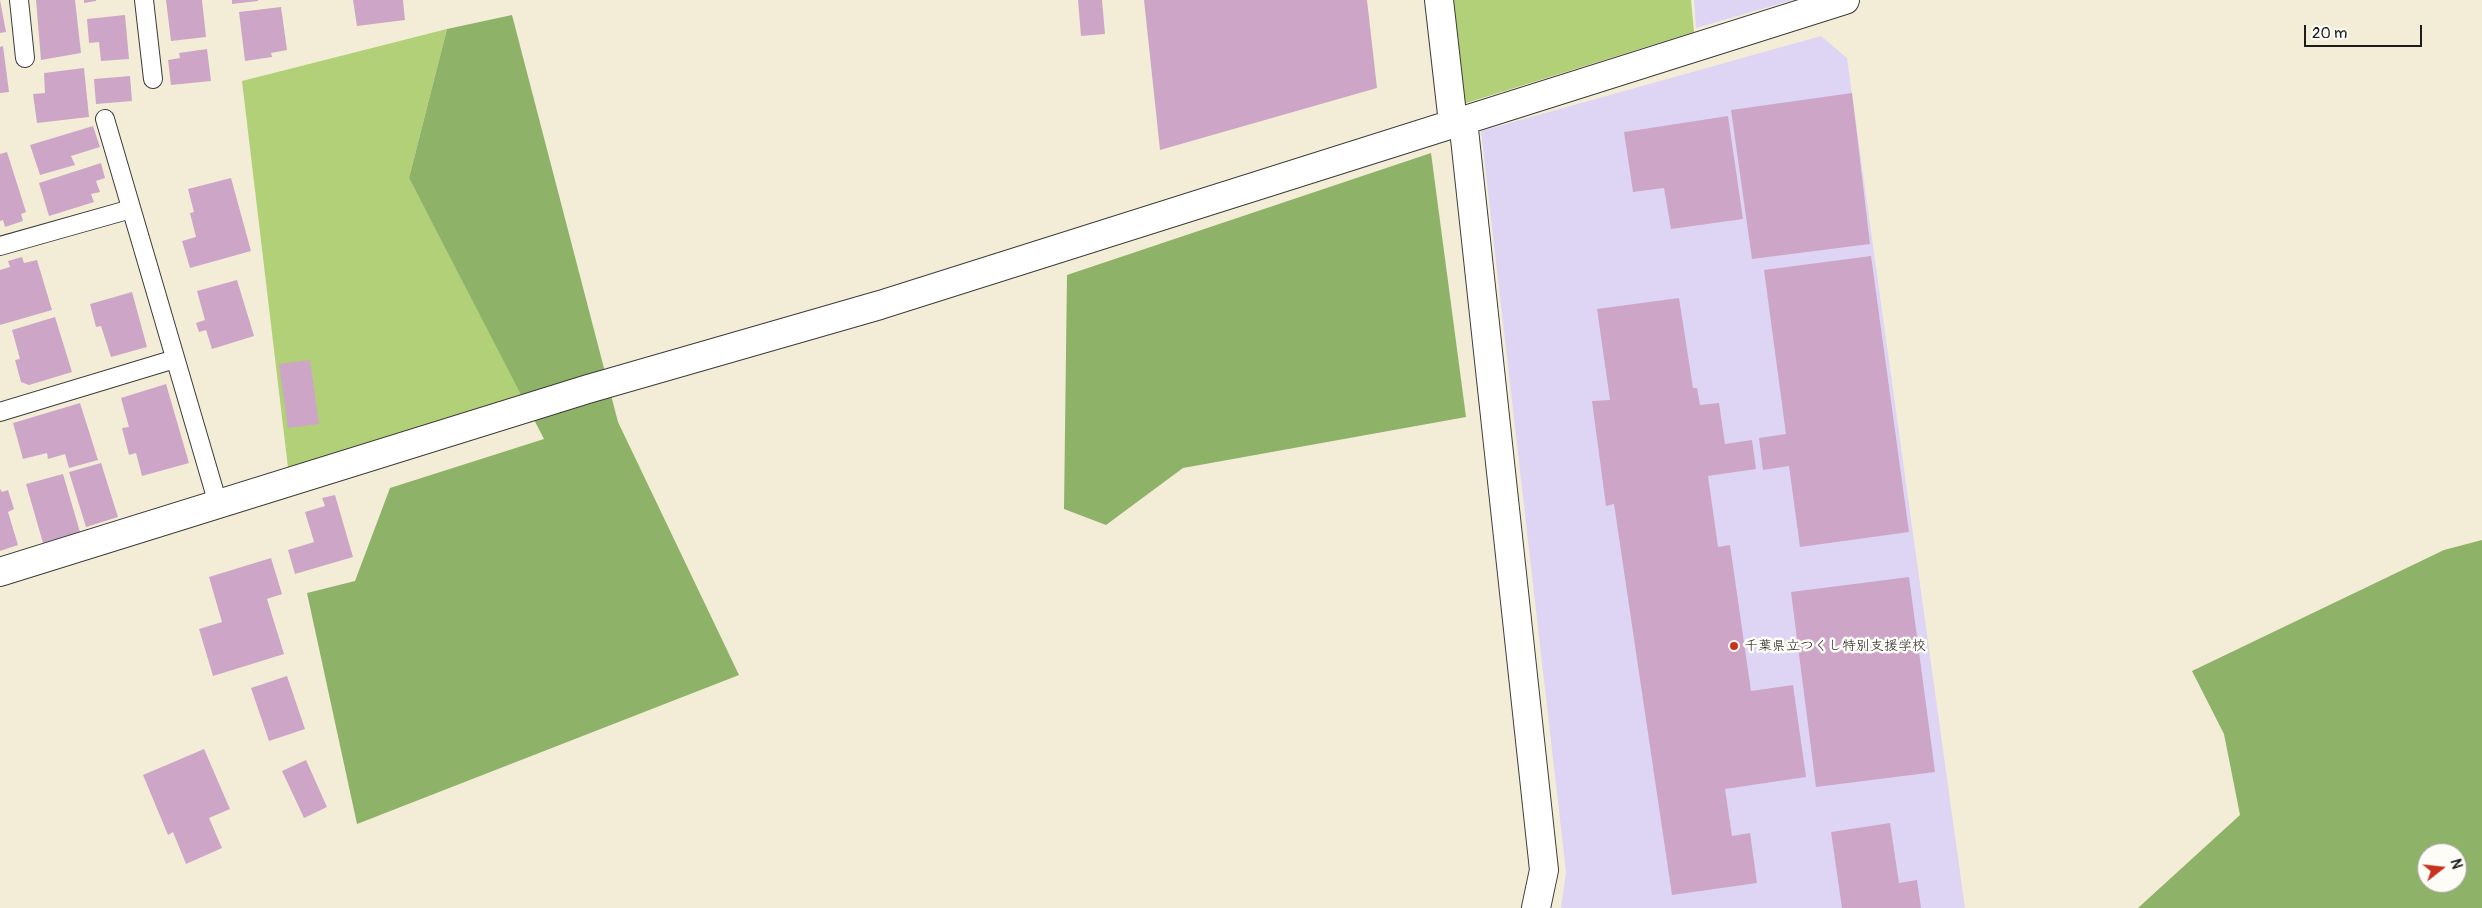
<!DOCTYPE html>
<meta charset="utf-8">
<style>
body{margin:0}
#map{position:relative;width:2482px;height:908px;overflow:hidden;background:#f3edd7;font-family:Pangolin,sans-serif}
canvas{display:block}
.north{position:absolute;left:2417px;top:843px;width:50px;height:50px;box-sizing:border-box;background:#fdfcf7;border:1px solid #a3a29f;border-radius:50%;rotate:74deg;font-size:14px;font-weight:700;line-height:20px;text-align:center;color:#1c1c1c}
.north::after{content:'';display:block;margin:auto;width:18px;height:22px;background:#c8321e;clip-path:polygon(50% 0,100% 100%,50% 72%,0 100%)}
.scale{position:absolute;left:2304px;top:25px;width:118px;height:22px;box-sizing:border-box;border:2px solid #1c1c1c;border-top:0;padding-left:6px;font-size:15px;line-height:18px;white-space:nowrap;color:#1c1c1c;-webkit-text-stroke:4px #fdfcf7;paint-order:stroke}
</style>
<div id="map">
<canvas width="2482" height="908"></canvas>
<div class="north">N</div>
<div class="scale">20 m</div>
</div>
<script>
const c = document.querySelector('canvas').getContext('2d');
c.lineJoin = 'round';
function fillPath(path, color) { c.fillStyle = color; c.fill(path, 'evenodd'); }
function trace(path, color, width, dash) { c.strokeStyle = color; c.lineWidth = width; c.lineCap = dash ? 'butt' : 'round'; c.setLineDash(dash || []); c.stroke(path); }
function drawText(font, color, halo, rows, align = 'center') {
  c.font = font + ' Pangolin,"Klee One",sans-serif'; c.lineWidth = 5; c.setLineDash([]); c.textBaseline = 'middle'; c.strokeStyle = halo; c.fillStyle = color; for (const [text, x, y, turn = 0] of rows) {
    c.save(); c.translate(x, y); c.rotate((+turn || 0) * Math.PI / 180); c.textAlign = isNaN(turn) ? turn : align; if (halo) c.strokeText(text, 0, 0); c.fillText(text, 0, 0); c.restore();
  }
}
fillPath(new Path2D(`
 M1694,0H1793L1696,28Z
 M1821,36L1847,58L1965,908H1561L1566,872L1481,131Z`), '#ded5f5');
fillPath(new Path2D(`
 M1452,0H1691L1694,32L1463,104Z
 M447,29L409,178L527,404L289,476L242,81Z`), '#b2d077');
fillPath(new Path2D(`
 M512,15L618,422L739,675L357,824L307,593L355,581L390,488L544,439L409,178L447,29Z
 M1431,153L1466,417L1183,468L1106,525L1064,509L1067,275Z
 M2482,540V908H2138L2240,815L2224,734L2192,671L2444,550ZM2427,853H2457V883H2427Z`), '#8db268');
fillPath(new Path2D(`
 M0,0L6,32L0,33Z
 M36,0H75L81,53L41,60Z
 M84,0H96V1L84,3Z
 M166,0H202L206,37L171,41Z
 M232,0H258V1L232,4Z
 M353,0H403L405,20L357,26Z
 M1078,0H1102L1105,34L1081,36Z
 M1144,0H1367L1377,88L1160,150Z
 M281,7L287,50L271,53L272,57L245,61L239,12Z
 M125,15L129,59L101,61L99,42L89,43L87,19Z
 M3,46L9,92L0,93V47Z
 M207,49L211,81L171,85L168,60L180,58L179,53Z
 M84,68L89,117L37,123L33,94L45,93L44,73Z
 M130,76L132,101L96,104L94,79Z
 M1852,93L1870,244L1752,259L1731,110Z
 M1728,116L1743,219L1671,229L1664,188L1633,192L1624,132Z
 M93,126L100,147L71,156L75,165L40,175L30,145Z
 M7,152L26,212L21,214L23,221L5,227L3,220L0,221V154Z
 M101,163L105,178L96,181L100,192L91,194L94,202L49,216L39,183Z
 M231,178L251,251L190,268L182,241L196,237L190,213L194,212L188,189Z
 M1871,256L1909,532L1800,547L1789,466L1763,470L1759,438L1786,434L1764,270Z
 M22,257L24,263L37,260L52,310L0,325V270L10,267L8,261Z
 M237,280L254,336L212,349L206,330L199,332L196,323L205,320L197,291Z
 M132,292L147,347L111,357L101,326L96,327L90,304Z
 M1679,298L1693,388H1697L1700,405L1719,403L1725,444L1752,440L1756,469L1708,476L1718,547L1730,545L1751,691L1793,685L1806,777L1725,789L1732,836L1750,833L1757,883L1672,895L1614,504L1606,506L1592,401L1610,400L1597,309Z
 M55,317L72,372L29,385L21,382L15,360L20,359L12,330Z
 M310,360L319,424L288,428L279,364Z
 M166,384L189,463L142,476L136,453L129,455L122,428L129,427L121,398Z
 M80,403L98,460L69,468L65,454L48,459L47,453L23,459L13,423Z
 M101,463L118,517L86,527L69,472Z
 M63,474L80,532L43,543L26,484Z
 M0,489L2,492L8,490L14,509L8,512L18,545L0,551Z
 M335,495L353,557L295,574L288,550L314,542L305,512L325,506L322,498Z
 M271,558L282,594L267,599L284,654L213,676L199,629L222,622L209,577Z
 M1909,577L1935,772L1816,787L1791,592Z
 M287,676L305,729L269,741L251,688Z
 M204,749L230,809L209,818L222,848L186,864L173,832L168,835L143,775Z
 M306,760L327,807L304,818L282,771Z
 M1890,823L1899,883L1917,880L1921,908H1842L1831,832Z`), '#cda6c7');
const service = new Path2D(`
 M19,0L25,58
 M144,0L153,79
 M105,119L218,504
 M0,246L131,209
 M0,412L175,359`);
const minor = new Path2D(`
 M1439,0L1453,123
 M1463,120L1544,870L1536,908
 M0,572L588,389L880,305L1845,0`);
trace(service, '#3c3b38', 20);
trace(minor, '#3c3b38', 30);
trace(service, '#fff', 18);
trace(minor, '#fff', 28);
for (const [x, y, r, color] of [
 [1734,646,5,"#c8321e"]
]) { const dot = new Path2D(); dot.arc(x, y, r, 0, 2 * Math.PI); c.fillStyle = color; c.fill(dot); trace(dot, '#fdfcf7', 2); }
drawText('14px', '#1c1c1c', '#fdfcf7', [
 ["千葉県立つくし特別支援学校",1744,646]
], 'left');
</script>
